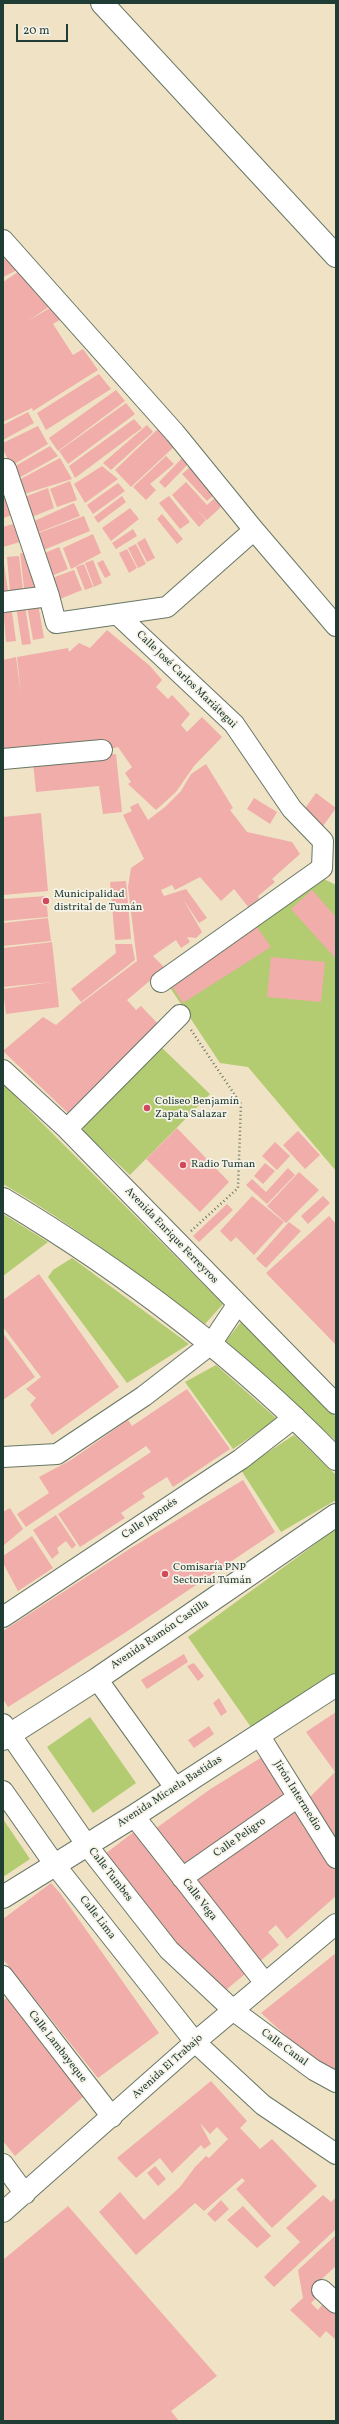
<!DOCTYPE html>
<meta charset="utf-8">
<style>
body{margin:0}
#map{position:relative;width:339px;height:2424px;overflow:hidden;background:#f0e2c4;font-family:Vollkorn,serif}
canvas{display:block}
.frame{position:absolute;inset:0;border:4px solid #1f3d34;pointer-events:none}
.scale{position:absolute;left:16px;top:24px;width:52px;height:18px;box-sizing:border-box;border:2px solid #1f3d34;border-top:0;padding-left:5px;font-size:12px;line-height:14px;white-space:nowrap;color:#1f3d34;-webkit-text-stroke:3px #f7f3e8;paint-order:stroke}
</style>
<div id="map">
<canvas width="339" height="2424"></canvas>
<div class="frame"></div>
<div class="scale">20 m</div>
</div>
<script>
const c = document.querySelector('canvas').getContext('2d');
c.lineJoin = 'round';
function fillPath(path, color) { c.fillStyle = color; c.fill(path, 'evenodd'); }
function trace(path, color, width, dash) { c.strokeStyle = color; c.lineWidth = width; c.lineCap = dash ? 'butt' : 'round'; c.setLineDash(dash || []); c.stroke(path); }
function drawText(font, color, halo, rows, align = 'center') {
  c.font = font + ' Vollkorn,serif'; c.lineWidth = 3.5; c.setLineDash([]); c.textBaseline = 'middle'; c.strokeStyle = halo; c.fillStyle = color; for (const [text, x, y, turn = 0] of rows) {
    c.save(); c.translate(x, y); c.rotate((+turn || 0) * Math.PI / 180); c.textAlign = isNaN(turn) ? turn : align; if (halo) c.strokeText(text, 0, 0); c.fillText(text, 0, 0); c.restore();
  }
}
fillPath(new Path2D(`
 M324,879L336,885V1171L248,1067L220,1063L169,986Z
 M160,1046L210,1094L130,1175L83,1131L84,1122Z
 M4,1085L223,1304L205,1324C139,1275 74,1225 3,1184Z
 M3,1214L48,1242L3,1276Z
 M72,1258L189,1344L127,1383L48,1277L53,1270Z
 M241,1322L336,1417V1441L225,1342Z
 M216,1365L277,1419L233,1449L185,1382Z
 M294,1435L336,1475V1500L281,1532L241,1470Z
 M336,1529V1672L253,1730L188,1637Z
 M90,1717L136,1783L93,1813L47,1747Z
 M3,1819L30,1859L3,1877Z`), '#b3cb71');
fillPath(new Path2D(`
 M8,258L17,270L3,277V260Z
 M18,272L50,306L28,321L53,306L63,318L53,324L73,355L83,349L98,370L33,411L32,408L3,422V282Z
 M99,374L111,389L46,430L37,413Z
 M116,390L125,401L58,451L49,438Z
 M126,403L135,414L68,464L59,451Z
 M28,412L34,423L3,440V425Z
 M134,419L142,428L75,478L69,466Z
 M147,425L153,432L111,470L103,463Z
 M38,426L48,444L11,466L3,449V443Z
 M160,427L176,445L131,487L115,470Z
 M50,446L58,456L17,479L12,468Z
 M186,454L192,460L165,488L159,482Z
 M166,456L174,464L150,484L156,490L146,500L133,487Z
 M60,458L72,479L21,495L15,482Z
 M102,466L118,479L85,503L74,484Z
 M191,466L216,493L207,501L182,474Z
 M70,481L77,500L57,507L50,489Z
 M186,482L207,505L217,496L224,504L207,520L195,508L206,520L199,527L172,495Z
 M118,483L125,491L93,514L87,505Z
 M48,488L54,508L32,517L22,498Z
 M3,489L13,515L3,518Z
 M122,496L126,502L98,523L94,517Z
 M169,496L190,522L180,529L159,503Z
 M74,503L80,516L34,534L30,523Z
 M130,508L139,519L111,541L102,528Z
 M162,514L183,539L177,544L157,519Z
 M84,516L90,531L41,551L33,535Z
 M13,524L20,542L3,547V527Z
 M133,529L137,536L116,549L112,543Z
 M93,534L101,553L71,569L63,548Z
 M145,538L155,558L147,562L137,543Z
 M136,544L146,564L138,568L128,548Z
 M59,547L68,569L47,578L40,555Z
 M127,549L137,568L129,573L119,553Z
 M20,553L30,555L37,587L24,588Z
 M19,556L23,590L10,591L7,557Z
 M3,557L8,591L3,592Z
 M93,560L102,583L94,587L85,563Z
 M103,560L111,575L105,578L97,563Z
 M84,564L93,587L85,590L76,567Z
 M74,570L82,590L60,599L52,578Z
 M38,604L44,638L33,640L27,606Z
 M11,605L16,641L6,642L3,606Z
 M25,606L31,644L22,645L16,607Z
 M107,630L150,666L162,680L156,687L168,699L172,695L190,714L181,725L187,732L202,717L222,737L194,766L176,792L156,810L128,784L131,782L125,773L132,767L118,747L110,749L3,753V660L16,657L21,695L17,657L68,648L69,652L79,643L90,648Z
 M116,754L122,812L103,814L99,786L36,792L33,763Z
 M206,764L233,808L230,810L247,832L292,842L300,854L272,879L275,882L258,896L259,899L249,908L234,889L221,901L200,877L175,890L172,885L161,890L164,896L186,889L207,918L199,923L183,899L202,932L196,938L187,937L190,942L181,948L176,940L153,956L165,968L127,1000L136,1010L141,1006L160,1026L69,1114L3,1051L43,1017L56,1025L80,1004L137,961L128,887L131,868L144,859L123,815L132,811L130,807L138,803L148,820L165,807L181,791L191,774Z
 M316,793L336,808L323,826L303,811Z
 M254,798L277,812L270,824L247,809Z
 M41,813L48,891L3,895V817Z
 M126,881L131,939L115,940L110,882Z
 M312,890L336,917V959L291,909Z
 M46,896L48,917L3,921V899Z
 M48,918L51,941L3,946V923Z
 M257,927L271,947L183,1003L170,983Z
 M52,942L59,1007L6,1014L3,989L52,982L3,987V948Z
 M115,944H132L135,960L81,1002L71,989L116,953Z
 M271,957L325,962L321,1002L267,997Z
 M177,1128L229,1182L200,1212L146,1159Z
 M298,1131L320,1155L305,1169L283,1145Z
 M275,1142L290,1156L277,1170L262,1156Z
 M265,1163L275,1171L263,1184L254,1176Z
 M288,1168L295,1175L267,1204L246,1185L252,1179L266,1192Z
 M299,1172L319,1190L286,1223L267,1206Z
 M252,1196L284,1222L254,1255L236,1237L231,1242L220,1231Z
 M323,1196L330,1203L308,1224L301,1216Z
 M227,1204L233,1210L199,1242L193,1236Z
 M329,1216L336,1224V1345L266,1273Z
 M289,1222L301,1231L266,1268L256,1259Z
 M39,1274L119,1387L52,1435L30,1405L36,1398L26,1389L41,1377L3,1327V1300Z
 M3,1333L35,1377L3,1400Z
 M187,1389L230,1449L173,1487L167,1477L142,1493L145,1497L121,1513L125,1518L80,1547L58,1514L151,1452L146,1446L26,1527L17,1514L49,1493L39,1477L71,1460L128,1420L132,1426Z
 M243,1480L275,1532L123,1634L8,1707L3,1699V1631L131,1548Z
 M10,1508L23,1529L3,1546V1512Z
 M56,1515L76,1545L72,1549L66,1541L57,1548L59,1553L52,1559L33,1530Z
 M32,1536L53,1568L18,1591L3,1563V1556Z
 M184,1654L188,1662L147,1689L141,1680Z
 M194,1663L204,1676L198,1681L187,1666Z
 M219,1698L227,1712L221,1716L213,1703Z
 M336,1712V1846L305,1802L335,1772L306,1732Z
 M209,1726L214,1734L194,1748L188,1740Z
 M262,1757L289,1796L183,1871L155,1829L209,1790Z
 M294,1805L336,1866V1896L287,1939L276,1925L268,1932L279,1945L258,1963L192,1880Z
 M135,1831L245,1974L220,1995L169,1936L105,1854Z
 M51,1883L60,1893L159,2033L98,2078L3,1959V1919Z
 M336,1953V2071L310,2055L308,2056L261,2013Z
 M8,1997L84,2096L15,2156L3,2141V2001Z
 M211,2081L247,2121L240,2128L260,2149L272,2139L317,2186L272,2228L236,2189L245,2181L242,2178L204,2211L195,2203L136,2255L99,2212L120,2192L144,2220L180,2187L195,2167L206,2156L209,2158L228,2139L217,2127L210,2134L200,2123L211,2144L204,2149L201,2145L172,2173L160,2158L136,2178L117,2158Z
 M155,2166L166,2179L158,2186L147,2173Z
 M323,2195L331,2202L336,2197V2229L274,2287L264,2277L300,2242L286,2228Z
 M221,2200L229,2209L215,2222L207,2214Z
 M68,2206L217,2376L171,2411L179,2421H3V2260Z
 M243,2206L271,2236L257,2248L227,2220Z
 M336,2235V2266L312,2288L319,2295L311,2303L318,2310L327,2299L336,2307V2340L326,2331L320,2338L290,2310L303,2298L298,2270Z`), '#f0adaa');
const street = new Path2D(`
 M3,240L175,433L254,530L336,626
 M6,469L49,596L56,623L167,607L254,530
 M3,602L49,596
 M117,614L234,724L292,809L323,841L322,868
 M3,759L102,750
 M161,982L322,868
 M3,1070L67,1129L336,1404
 M67,1129L180,1015
 M3,1457L57,1454L144,1396L211,1344L237,1305
 M3,1617L241,1459L295,1417
 M97,1679L176,1789
 M3,1724L86,1844L169,1950L234,2011L314,2070L336,2082
 M259,1735L336,1858
 M3,1791L55,1865L195,2042L263,2105L336,2154
 M134,1816L265,1983
 M182,1878L298,1797
 M3,1976L112,2117
 M3,2164L25,2194
 M3,2212L195,2042L336,1924
 M322,2290L336,2303`);
const secondary = new Path2D(`
 M102,3L336,256
 M3,1199C125,1272 237,1357 336,1459
 M3,1739L97,1679L336,1515
 M3,1897L134,1816L336,1685`);
trace(street, '#687766', 22);
trace(secondary, '#687766', 24);
trace(new Path2D(`
 M191,1030L241,1104L238,1188L191,1231`), '#687766', 2.5, [1, 3]);
trace(street, '#fff', 20);
trace(secondary, '#fff', 22);
for (const [x, y, r, color] of [
 [46,901,4,"#d1495b"],
 [147,1108,4,"#d1495b"],
 [183,1165,4,"#d1495b"],
 [165,1574,4,"#d1495b"]
]) { const dot = new Path2D(); dot.arc(x, y, r, 0, 2 * Math.PI); c.fillStyle = color; c.fill(dot); trace(dot, '#f7f3e8', 1.5); }
drawText('11px', '#1f3d34', '#f7f3e8', [
 ["Calle José Carlos Mariátegui",186,680,44],
 ["Avenida Enrique Ferreyros",171,1236,46],
 ["Calle Japonés",150,1519,-34],
 ["Avenida Ramón Castilla",160,1635,-34],
 ["Avenida Micaela Bastidas",170,1792,-33],
 ["Jirón Intermedio",297,1796,58],
 ["Calle Peligro",240,1838,-35],
 ["Calle Tumbes",110,1875,52],
 ["Calle Vega",199,1900,52],
 ["Calle Lima",97,1918,52],
 ["Calle Lambayeque",57,2047,52],
 ["Calle Canal",284,2048,36],
 ["Avenida El Trabajo",168,2067,-42]
]);
drawText('11px', '#1f3d34', '#f7f3e8', [
 ["Municipalidad",54,895],
 ["distrital de Tumán",54,908],
 ["Coliseo Benjamín",155,1102],
 ["Zapata Salazar",155,1115],
 ["Radio Tuman",191,1165],
 ["Comisaría PNP",173,1568],
 ["Sectorial Tumán",173,1581]
], 'left');
</script>
